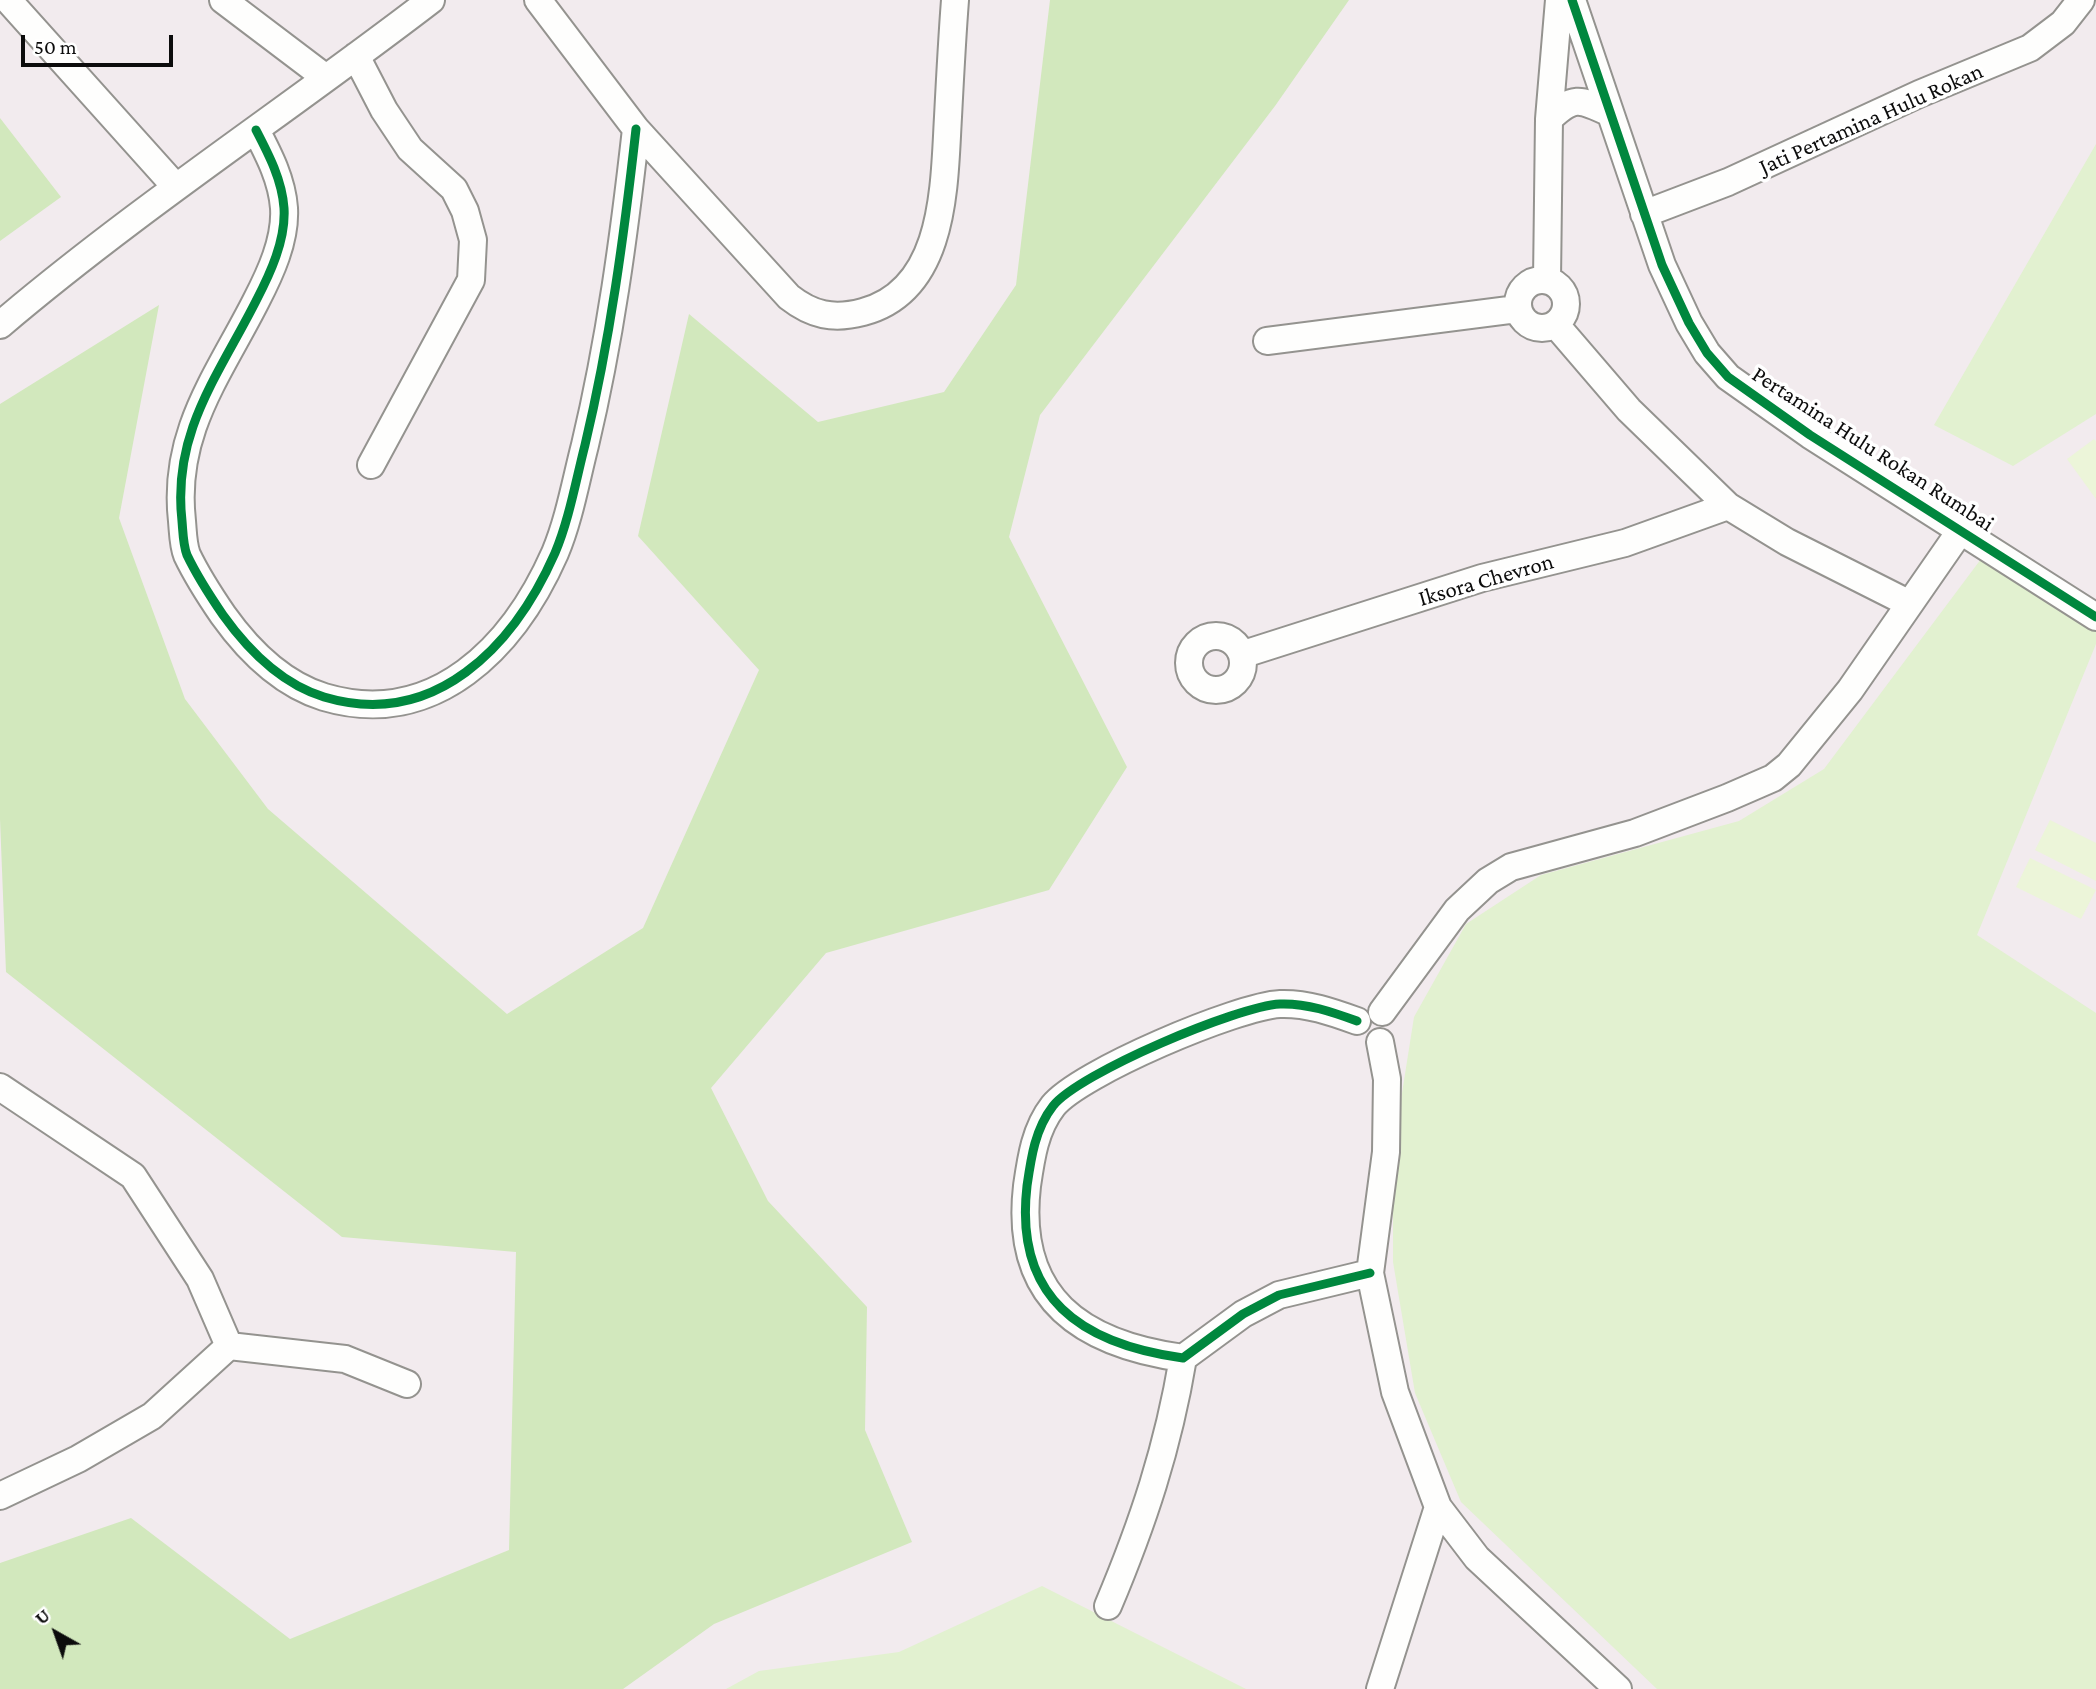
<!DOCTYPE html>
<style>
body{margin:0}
#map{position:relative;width:2096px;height:1689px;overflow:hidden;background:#fbf9f0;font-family:"Crimson Pro",serif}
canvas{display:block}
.north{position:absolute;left:21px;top:1598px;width:70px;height:70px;-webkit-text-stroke:5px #fff;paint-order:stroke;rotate:320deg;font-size:19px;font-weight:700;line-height:28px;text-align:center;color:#0c0c0c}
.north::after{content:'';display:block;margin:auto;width:24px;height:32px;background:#0c0c0c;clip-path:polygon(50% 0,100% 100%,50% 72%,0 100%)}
.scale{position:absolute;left:21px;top:35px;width:152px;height:32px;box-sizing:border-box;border:4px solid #0c0c0c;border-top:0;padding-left:9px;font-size:21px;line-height:24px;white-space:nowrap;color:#0c0c0c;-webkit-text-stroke:5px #fff;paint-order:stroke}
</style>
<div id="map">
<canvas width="2096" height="1689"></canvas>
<div class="north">U</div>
<div class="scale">50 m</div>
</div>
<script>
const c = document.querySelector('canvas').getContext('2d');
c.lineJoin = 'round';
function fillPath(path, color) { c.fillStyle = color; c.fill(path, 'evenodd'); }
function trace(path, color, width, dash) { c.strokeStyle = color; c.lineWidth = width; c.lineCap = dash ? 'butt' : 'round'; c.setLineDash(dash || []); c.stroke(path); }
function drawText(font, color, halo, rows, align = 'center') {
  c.font = font + ' "Crimson Pro",serif'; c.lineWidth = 7; c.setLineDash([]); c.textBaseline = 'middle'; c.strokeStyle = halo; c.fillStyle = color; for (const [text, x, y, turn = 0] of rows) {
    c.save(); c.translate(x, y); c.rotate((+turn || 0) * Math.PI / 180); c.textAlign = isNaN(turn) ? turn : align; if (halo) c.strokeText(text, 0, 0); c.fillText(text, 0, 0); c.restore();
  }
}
fillPath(new Path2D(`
 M0,0H2096V1689H0Z`), '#f2ebee');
fillPath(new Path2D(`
 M2096,144V414L2013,466L1934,425Z
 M1987,551L2096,622V644L1977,935L2096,1013V1689H1657L1461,1502L1415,1393L1393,1262V1150L1414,1017L1466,924L1541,875L1739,821L1824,769Z
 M1042,1586L1246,1689H726L759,1671L899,1652Z`), '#e2f1d0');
fillPath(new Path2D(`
 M1050,0H1349L1275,106L1040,415L1009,537L1127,767L1049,890L826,953L711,1088L768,1201L867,1307L865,1430L912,1542L714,1624L623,1689H0V1563L131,1518L290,1639L509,1550L516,1252L342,1237L6,972L0,819V404L159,305L119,518L185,699L268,809L507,1014L643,928L759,670L638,536L689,314L818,422L944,392L1016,285Z
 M0,118L61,197L0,241Z`), '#d2e8bd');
fillPath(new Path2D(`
 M2094,439L2096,441V499L2067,459Z
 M2050,820L2096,843V881L2035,850Z
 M2030,858L2096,890L2081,919L2016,887Z`), '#ecf5d9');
const minor = new Path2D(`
 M8,0L175,186
 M223,0L326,78
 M538,0L636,129L789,297C812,315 833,320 863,312C946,290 944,185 948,117C950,78 952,39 955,0
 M1572,0L1662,265L1689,323L1707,353L1728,377L1810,435L2096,617
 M356,56L384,110L410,149L454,189L465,211L473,240L471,280L371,465
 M1549,119C1574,95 1580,99 1610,113
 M256,130C269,155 282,180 284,208C286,240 270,274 256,301C218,376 172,433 182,521C183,532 183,545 187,555C197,576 210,596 223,615C248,650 282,684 324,697C435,730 514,646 555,553C569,520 576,480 585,445C610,340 624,236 636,129
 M1644,214L1728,182L1919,94L2030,48L2063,23L2081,0
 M1518 304a24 24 0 1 1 48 0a24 24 0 1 1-48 0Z
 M1547,280L1549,119L1559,0
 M0,325C138,208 288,110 431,0
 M1556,325L1629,410L1728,506L1787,542L1908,603
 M1267,341L1517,309
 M1189 663a27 27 0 1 1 54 0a27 27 0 1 1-54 0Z
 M1244,654L1482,578L1625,543L1728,506
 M1382,1012L1457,910L1488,881L1511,867L1635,833L1727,798L1773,778L1789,765L1850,690L1961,530
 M1357,1021C1332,1012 1307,1003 1280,1004C1238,1006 1079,1073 1053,1106C1035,1129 1031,1158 1027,1186C1014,1298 1081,1344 1183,1358L1243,1314L1279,1295L1370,1273
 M1380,1042L1387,1079L1386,1152L1370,1273L1395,1392L1438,1507L1477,1558L1618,1689
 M0,1087L133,1176L200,1279L229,1346L152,1416L78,1459L0,1496
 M229,1346L345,1359L407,1384
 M1108,1606C1143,1523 1168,1448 1183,1358
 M1380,1689L1438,1507`);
trace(minor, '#94938f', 30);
trace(minor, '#fefefd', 26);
trace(new Path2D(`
 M1572,0L1662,265L1689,323L1707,353L1728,377L1810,435L2096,617
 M256,130C269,155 282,180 284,208C286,240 270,274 256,301C218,376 172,433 182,521C183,532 183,545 187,555C197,576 210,596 223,615C248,650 282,684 324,697C435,730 514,646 555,553C569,520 576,480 585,445C610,340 624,236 636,129
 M1357,1021C1332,1012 1307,1003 1280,1004C1238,1006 1079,1073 1053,1106C1035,1129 1031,1158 1027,1186C1014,1298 1081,1344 1183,1358L1243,1314L1279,1295L1370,1273`), '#00873e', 9);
drawText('23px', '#0c0c0c', '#fff', [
 ["Jati Pertamina Hulu Rokan",1871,119,-24],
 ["Pertamina Hulu Rokan Rumbai",1873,449,33],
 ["Iksora Chevron",1486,580,-16]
]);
</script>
